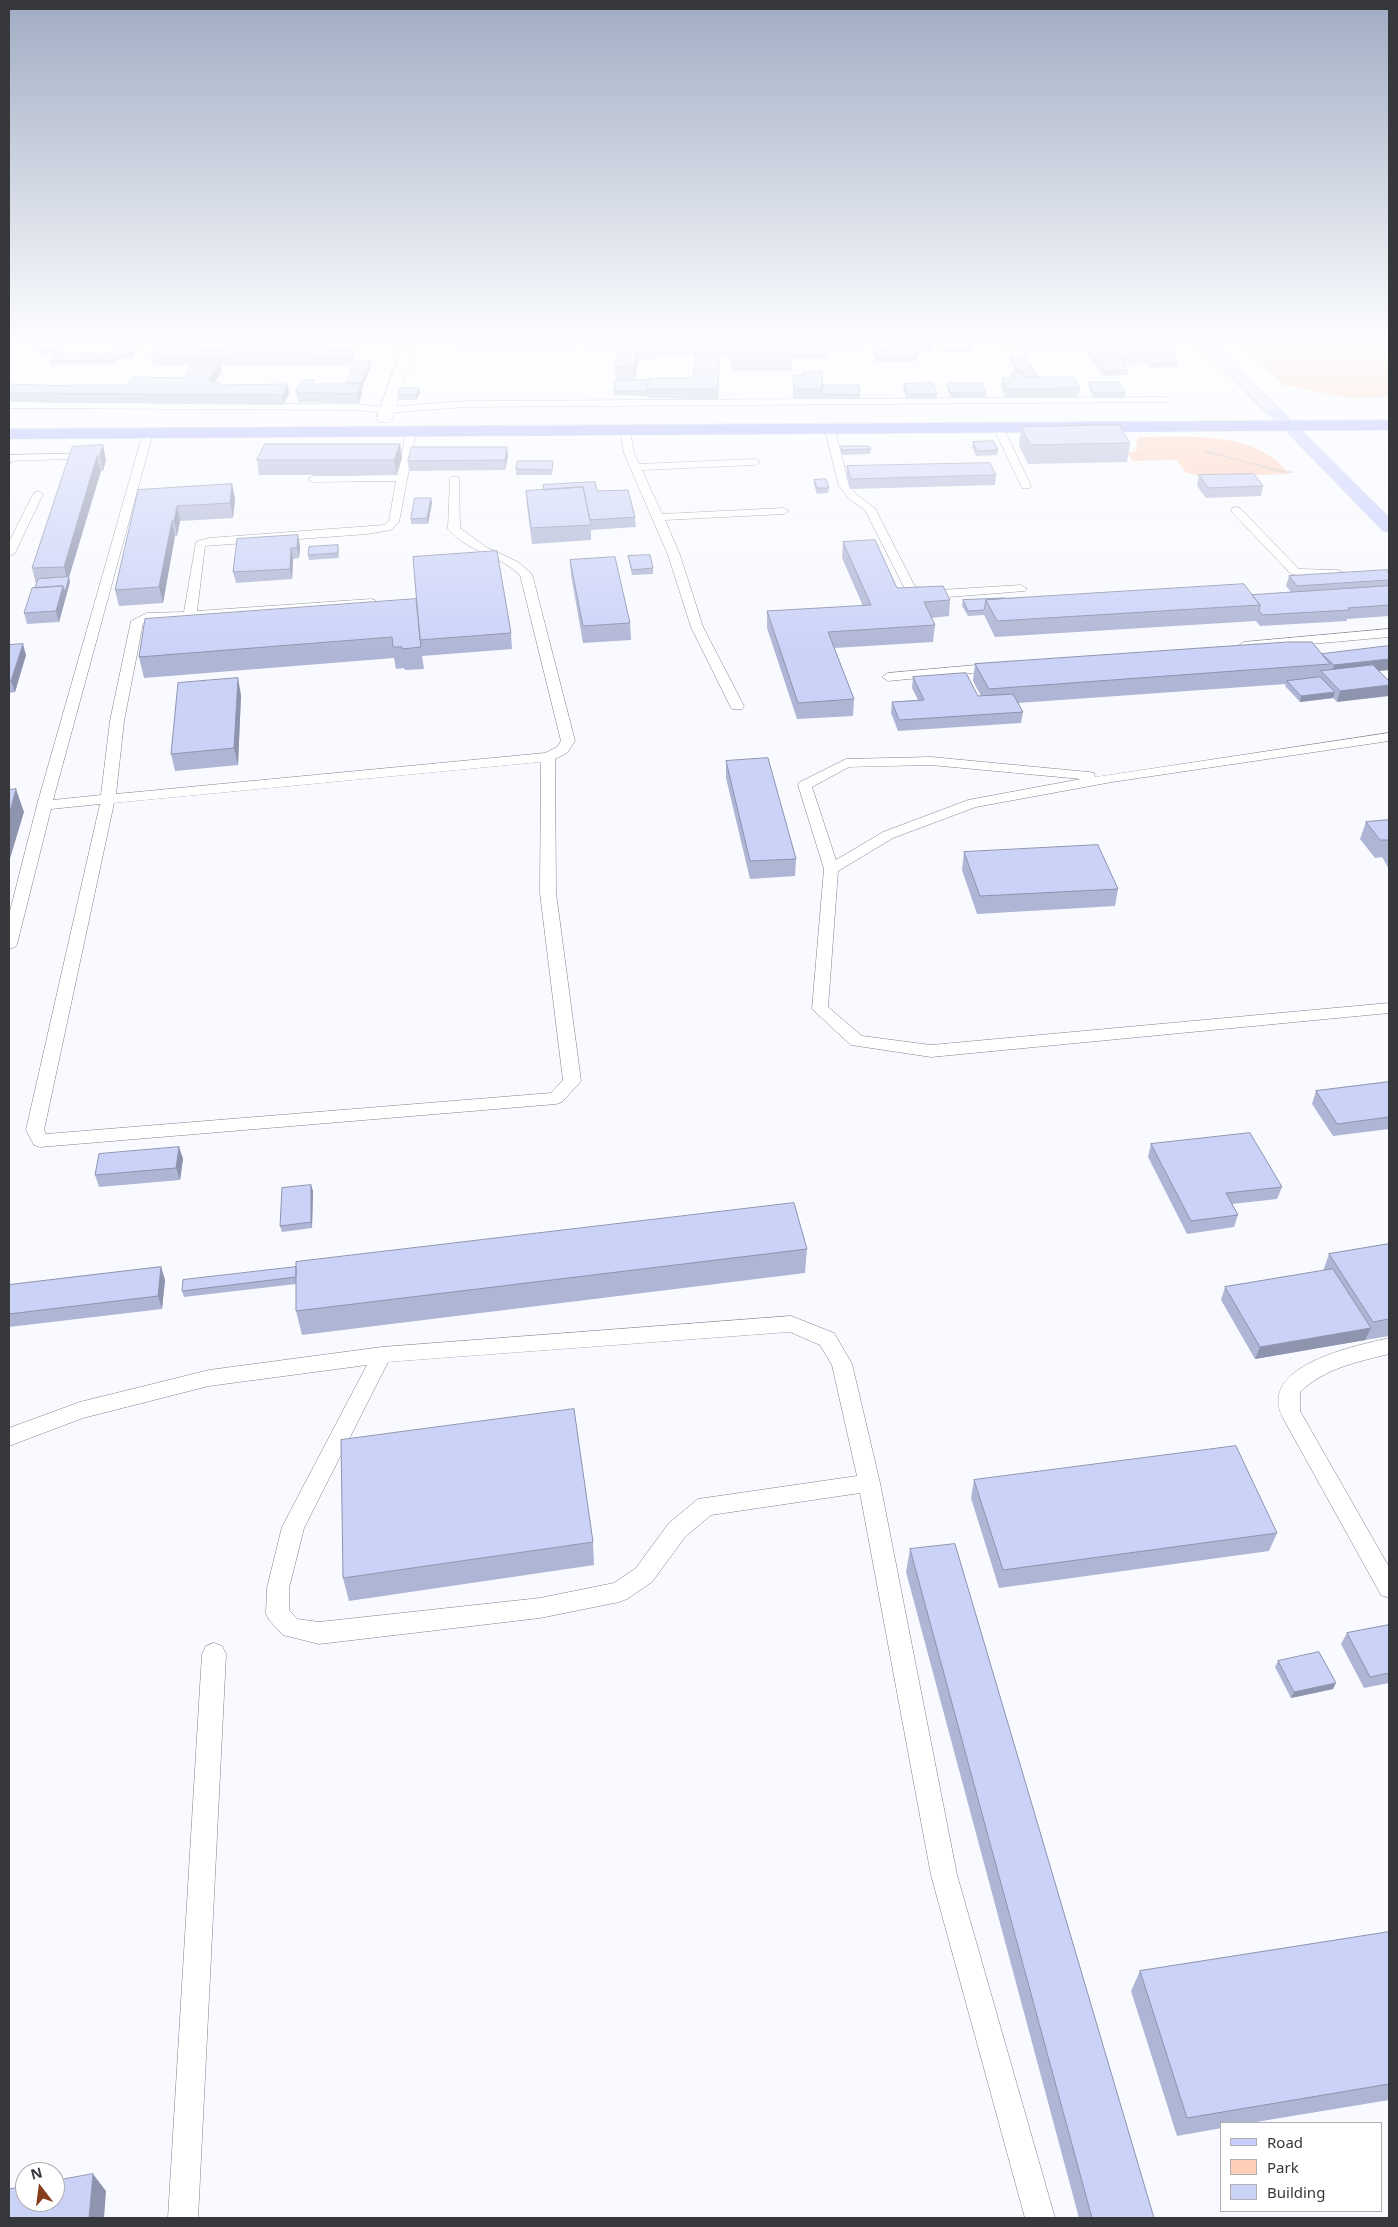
<!DOCTYPE html>
<style>
body{margin:0}
#map{position:relative;width:1398px;height:2227px;overflow:hidden;background:#f9faff;font-family:"Noto Sans",sans-serif}
canvas{display:block}
.frame{position:absolute;inset:0;border:10px solid #37383c;pointer-events:none}
.legend{position:absolute;left:1220px;top:2122px;width:162px;height:90px;box-sizing:border-box;background:#fff;border:1px solid #afafb1;margin:0;padding:6px 9px;list-style:none;font-size:15px;color:#37383c}
.legend li{display:flex;align-items:center;gap:10px;height:25px}
.legend b{width:25px;border:1px solid #afafb1}
.north{position:absolute;left:15px;top:2162px;width:50px;height:50px;box-sizing:border-box;background:#fff;border:1px solid #afafb1;border-radius:50%;rotate:345deg;font-size:14px;font-weight:700;line-height:20px;text-align:center;color:#37383c}
.north::after{content:'';display:block;margin:auto;width:18px;height:22px;background:#853e1c;clip-path:polygon(50% 0,100% 100%,50% 72%,0 100%)}
</style>
<div id="map">
<canvas width="1398" height="2227"></canvas>
<div class="frame"></div>
<ul class="legend">
<li><b style="height:6px;background:#c7cdfd"></b>Road</li>
<li><b style="height:14px;background:#ffceb9"></b>Park</li>
<li><b style="height:14px;background:#cbd2f8"></b>Building</li>
</ul>
<div class="north">N</div>
</div>
<script>
const c = document.querySelector('canvas').getContext('2d');
c.lineJoin = 'round';
function fillPath(path, color) { c.fillStyle = color; c.fill(path, 'evenodd'); }
function trace(path, color, width, dash) { c.strokeStyle = color; c.lineWidth = width; c.lineCap = dash ? 'butt' : 'round'; c.setLineDash(dash || []); c.stroke(path); }
fillPath(new Path2D(`
 M1239,343H1389V397L1348,398L1283,385Z
 M1138,437C1181,437 1235,431 1273,458C1279,462 1284,469 1289,474L1202,477L1185,472L1177,460L1132,461L1128,453L1134,452L1138,448L1136,446Z`), '#ffceb9');
const lane = new Path2D(`
 M1165,397L1168,398V402L466,407L386,413L355,410L9,408V402L355,404L386,407L466,401Z
 M999,426L1004,429L1031,486L1030,488H1022L1021,486L994,429Z
 M830,427L835,430L849,485L857,495L875,508L914,585L924,591L1021,585L1027,589L1025,591L922,599L905,589L865,510L849,499L839,486L825,430Z
 M625,428L630,431L634,453L639,464L755,459L760,462L755,465L642,470L662,514L784,508L789,511L784,514L665,520L680,555L703,627L744,706L742,709H732L730,706L691,627L668,555L624,453L620,431Z
 M411,429L416,432L399,522L391,530L367,534L205,546L197,611L371,599L375,600L377,603L375,606L149,621L143,623L124,721L116,794L545,753L557,747L561,741L520,575C500,555 467,552 448,529L450,479L451,477H459L460,528L486,547L518,562L532,574L575,741L567,753L555,759L556,893L581,1081L562,1102L556,1104L40,1147L34,1145L26,1130L100,804L51,809L17,944L15,947L9,949V915L37,805L143,433L148,430L153,433L53,800L101,795L110,721L131,621L147,613L184,612L196,542L209,538L384,525L389,521L396,481L313,482L308,479L313,476L398,475L406,432ZM541,762L540,893L563,1080L551,1093L46,1134L44,1130L114,803Z
 M93,453L98,456L97,458L9,461V455Z
 M38,491L43,494L15,553L9,556V542L33,494Z
 M1236,507L1240,508L1299,569L1338,570L1344,573L1338,576L1310,577L1291,574L1232,512L1231,510L1232,508Z
 M1389,629V637L1244,650L1238,646L1244,642Z
 M999,663L1003,664L1005,667L1003,670L888,681L882,677L888,673Z
 M1389,733V741L1112,782L976,807L893,838L838,871L828,1007L862,1036L931,1045L1389,1003V1013L931,1057L851,1045L812,1009L824,869L798,785L800,782L846,759L931,757L1089,772L1094,773L1095,777ZM931,765L1081,779L968,800L883,832L836,860L812,787L849,767Z
 M791,1316L834,1333L852,1364L880,1483L957,1875L1055,2218H1025L931,1875L860,1493L711,1515L685,1537L652,1582L627,1599L619,1602L540,1618L319,1644L283,1635L270,1621L266,1614L267,1588L282,1527L367,1365L209,1386L83,1418L9,1446V1428L80,1402L209,1370L382,1347ZM790,1332L820,1345L832,1365L857,1476L698,1499L669,1523L636,1568L614,1583L540,1598L319,1622L297,1619L289,1610V1588L304,1528L388,1362Z
 M1389,1338V1354C1357,1362 1325,1368 1300,1392V1411L1389,1567V1598L1381,1595L1283,1418C1256,1365 1356,1346 1389,1338Z
 M214,1643L222,1646L226,1654L198,2218H168L202,1654L206,1646Z`);
const street = new Path2D(`
 M403,343H417L392,419L389,422H379L376,419Z`);
const secondary = new Path2D(`
 M1196,343H1211L1281,410L1284,413L1281,416H1271Z`);
const primary = new Path2D(`
 M1276,408L1281,410L1389,517V532L1383,531L1271,416L1268,413L1271,410Z`);
const highway = new Path2D(`
 M1389,420V430L9,439V429Z`);
trace(lane, '#80828c', 1);
trace(street, '#80828c', 1);
trace(secondary, '#80828c', 1);
trace(primary, '#d7d7d8', 1);
trace(highway, '#d7d7d8', 1);
trace(new Path2D(`
 M1204,451L1284,472H1293`), '#aeafb4', 2, [1, 1]);
fillPath(lane, '#fff');
fillPath(street, '#fff');
fillPath(secondary, '#e3e6fe');
fillPath(primary, '#c7cdfd');
fillPath(highway, '#a2acfb');
fillPath(new Path2D(`
 M36,343H66L57,354H40L39,349L43,344H36Z
 M105,343H153L152,344H105Z
 M199,343L195,349H228L231,343H340H328L325,349H353L354,359L351,365H221L222,371L215,381L221,385L289,394L283,405L9,402V384L68,386L127,385L184,378L192,365H153L151,355Z
 M459,343H575L573,352L460,351Z
 M590,343H787V345H827V343H864V348L829,347V359L791,358V371H731L732,355H720L718,399L648,398L647,396L614,395V391L616,380L615,367L618,351H590ZM657,354L695,355L693,378L635,380L638,360H657Z
 M894,343H932L931,352H919L914,362H876L874,354V349H895Z
 M943,343H972L973,348L972,352H944Z
 M999,343H1055L1054,349L999,346Z
 M1060,343H1167L1175,353L1174,358L1178,362L1177,367L1150,368L1147,363L1123,364L1128,370L1127,375L1104,376L1088,355L1089,351L1061,350ZM1098,345L1132,346L1135,349L1116,350L1115,354L1097,350Z
 M137,350L131,359H117L113,365H51L50,361L116,354Z
 M1010,356L1038,377L1080,388L1078,397L1005,398L1001,387L1002,378H1012V372H1016L1009,360Z
 M371,366L361,388L362,394L359,403L298,402L296,392L314,384H346V383Z
 M793,375L822,385L860,395V399H793Z
 M1089,382L1125,393L1124,398H1094L1088,387Z
 M947,383L986,393L985,398H951L947,388Z
 M904,384L937,394V399H906L903,388Z
 M419,388L420,393L416,400H399L398,395Z
 M1021,427L1130,443L1127,462L1028,464L1019,446Z
 M973,442L998,450L997,455L976,456L972,447Z
 M400,444L402,458L396,475H259L257,460Z
 M103,445L106,460L103,471H101L69,577L70,582L59,622L27,624L24,613L35,588L36,584L32,568Z
 M841,446L871,449L870,454L842,455L841,451Z
 M508,456L505,470L409,471L408,461Z
 M553,466L552,475H516V469Z
 M847,466L996,475L995,485L850,489L846,476Z
 M1199,475L1263,486L1261,496L1206,498L1197,486Z
 M814,480L829,488L828,493L817,494L814,485Z
 M232,484L235,499L233,518L180,521L177,536H175L163,603L119,606L115,590L138,490Z
 M543,485L597,491L635,517L636,527L591,530V540L532,544L527,506L526,491L543,490Z
 M431,498L432,503L428,524H411V519Z
 M237,539L300,546L299,558L293,559L292,579L236,583L233,572Z
 M843,542L897,588L950,600L949,616L931,618L935,625L933,642L834,648L854,699L853,716L797,719L767,628V611L863,606L842,558Z
 M338,545L339,558L309,560L308,555Z
 M628,556L653,568V574L632,575L629,561Z
 M570,560L630,623L631,640L583,643L571,575Z
 M1389,573V616L1347,619V621L1260,626L1256,621L995,637L984,615L968,616L962,606L963,600L1004,598L1252,595L1291,592L1286,586L1289,576Z
 M145,619L511,633L512,649L422,656L424,669L405,670L404,668L396,669L394,658L144,678L139,657Z
 M9,645L26,655L15,692L9,693Z
 M1322,654L1379,671L1337,702L1333,698L1300,702L1285,686L1286,684L1018,703L1023,712L1021,723L898,731L891,713L892,702L918,700L912,688L913,677L978,696H981L973,681L975,664L1322,655Z
 M241,695L238,765L175,771L171,754Z
 M726,761L796,859L795,876L750,879L726,778Z
 M1389,820V869L1382,857L1375,858L1360,839L1366,822Z
 M964,852L1118,889L1115,906L977,914L962,870Z
 M1389,1082V1129L1333,1136L1312,1104L1316,1091Z
 M1151,1144L1282,1187L1277,1199L1232,1204L1238,1215L1234,1227L1187,1234L1148,1157Z
 M179,1147L183,1159L180,1180L99,1187L95,1175Z
 M311,1185L313,1191L312,1228L282,1232L280,1226Z
 M1389,1244V1336L1255,1359L1221,1300L1225,1287L1323,1271L1329,1254Z
 M807,1249L805,1273L302,1335L296,1311V1284L184,1297L182,1291L296,1267Z
 M161,1267L165,1280L162,1309L9,1327V1285Z
 M974,1480L1277,1533L1269,1551L999,1588L971,1498Z
 M593,1542L594,1565L349,1601L343,1578Z
 M910,1549L1154,2218H1079L906,1572Z
 M1389,1625V1683L1364,1688L1341,1644L1347,1633Z
 M1278,1661L1333,1689L1291,1698L1275,1667Z
 M1389,1932V2100L1250,2123H1222V2128L1177,2136L1131,1991L1140,1971Z`), '#afb5d5');
fillPath(new Path2D(`
 M61,343H66L57,354L56,349Z
 M191,343H199L191,356L187,349Z
 M309,343H318L305,356L306,365L304,352Z
 M323,343H328L322,356L320,349Z
 M573,343H575L573,352Z
 M638,343V360L634,385V367Z
 M656,343H657V360Z
 M136,346L137,350L131,359L130,354Z
 M353,349L354,359L351,365L350,356Z
 M919,349L918,354L914,362L915,357Z
 M116,354L117,359L113,365L112,360Z
 M371,361V366L362,388L361,383Z
 M220,362L222,371L210,390L208,381Z
 M288,384L289,394L283,405L282,395Z
 M361,384L362,394L359,403L357,394Z
 M419,388L420,393L416,400V395Z
 M400,444L402,458L396,475L394,460Z
 M103,445L106,460L103,471L100,456Z
 M507,447L508,456L505,470V460Z
 M97,456L101,471L69,577L70,582L59,622L56,611L63,586L68,582L64,567Z
 M9,457L11,464L9,467Z
 M232,484L235,499L233,518L230,503Z
 M431,498L432,503L428,524L427,518Z
 M177,506L180,521L177,536L174,521Z
 M172,521L175,536L163,603L159,587Z
 M298,535L300,546L299,558L297,548Z
 M291,548L293,559L292,579L290,569Z
 M23,644L26,655L15,692L11,681Z
 M1389,659V670L1331,676L1334,665Z
 M238,678L241,695L238,765L234,748Z
 M1389,685V696L1337,702L1340,691Z
 M1335,692L1333,698L1300,702L1301,696Z
 M16,789L24,812L9,862V815Z
 M179,1147L183,1159L180,1180L176,1168Z
 M311,1185L313,1191L312,1228L311,1222Z
 M161,1267L165,1280L162,1309L158,1296Z
 M1371,1328L1365,1340L1255,1359L1260,1347Z
 M1336,1683L1333,1689L1291,1698L1294,1692Z
 M93,2174L106,2191L104,2218H89Z`), '#8e93ae');
const building = new Path2D(`
 M44,343H61L56,349H39Z
 M160,343H191L187,349H228L231,343H242L237,352L238,356L151,355Z
 M242,343L292,344L309,343L304,352H237Z
 M312,343H323L320,349H353L350,356H305Z
 M620,343H638L634,367H615Z
 M944,343H972L973,348H945Z
 M1139,343H1167L1175,353L1120,355L1116,350L1149,349L1145,345H1140Z
 M787,345H829V354H791V350H786Z
 M122,346H136L130,354H116Z
 M696,349H720L718,389H647L649,378H693Z
 M874,349H919L915,357H876Z
 M1111,349L1128,370L1105,371L1089,350Z
 M732,350H791L792,362L731,361Z
 M116,354L112,360L50,361L54,355Z
 M1024,355L1038,377H1025L1023,372H1020L1010,356Z
 M1174,358L1178,362L1151,363L1148,359Z
 M355,361H371L361,383H346Z
 M194,362H220L208,381L218,382L221,385L288,384L282,395L9,393V384L68,386L70,385H127L132,377L184,378Z
 M803,372H822L823,389H794L793,375H803Z
 M1012,372H1023L1026,377H1074L1080,388L1006,389L1002,378H1015Z
 M302,380H314L312,384H361L357,394L296,392Z
 M616,380H648L647,391H614Z
 M1089,382H1119L1125,393H1094Z
 M933,383L937,394H907L904,384Z
 M947,383H982L986,393H951Z
 M822,385H859L860,395L822,394Z
 M401,388H419L416,395H398Z
 M1119,425L1130,443L1030,445L1021,427Z
 M993,441L998,450L977,451L973,442Z
 M265,444H400L394,460H257Z
 M103,445L100,456H97L64,567L32,568L72,447Z
 M841,446H869L871,449L842,450Z
 M412,447H507L505,460L408,461Z
 M518,461H553L552,470L516,469Z
 M990,463L996,475L851,479L847,466Z
 M1254,474L1263,486L1208,488L1199,475Z
 M826,479L829,488H817L814,480Z
 M595,482L597,491L628,490L635,517L590,520L583,487L544,490L543,485Z
 M232,484L230,503L177,506L174,521H172L159,587L115,590L138,490Z
 M583,487L591,525L531,528L526,491Z
 M415,498H431L427,518L411,519Z
 M298,535L297,548H291L290,569L233,572L237,539Z
 M875,540L897,588L943,586L950,600L924,602L935,625L828,632L854,699L798,703L767,611L871,605L843,542Z
 M338,545V553L308,555L309,547Z
 M497,551L511,633L420,640L413,557Z
 M650,555L653,568L632,570L628,556Z
 M615,557L630,623L583,626L570,560Z
 M1387,570L1389,573V580L1297,586L1289,576Z
 M69,577L65,592L63,586L35,588L38,579Z
 M1244,584L1260,605L997,621L986,600Z
 M63,586L56,611L24,613L32,588Z
 M1389,586V605L1348,608L1350,610L1262,615L1259,611L1260,605L1252,595Z
 M1004,598L986,600L984,610L968,611L963,600Z
 M416,599L421,647L402,649V647H393L392,637L139,657L145,619Z
 M1288,642H1312L1330,664L989,689L975,664Z
 M23,644L11,681H9V645Z
 M1389,646V659L1334,665L1322,654Z
 M1373,665L1389,681V685L1340,691L1321,671Z
 M966,673L978,696L1013,694L1023,712L899,720L892,702L924,700L913,677Z
 M1320,677L1335,692L1301,696L1287,681Z
 M238,678L234,748L171,754L178,683Z
 M768,758L796,859L750,861L726,761Z
 M16,789L9,815V790Z
 M1389,820V842L1388,840H1380L1366,822Z
 M1098,845L1118,889L980,896L964,852Z
 M1389,1082V1117L1337,1124L1316,1091Z
 M1250,1133L1282,1187L1226,1193L1238,1215L1191,1221L1151,1144Z
 M179,1147L176,1168L95,1175L99,1154Z
 M311,1185V1222L280,1226L282,1188Z
 M794,1203L807,1249L296,1311V1262Z
 M1389,1244V1319L1373,1322L1329,1254Z
 M161,1267L158,1296L9,1314V1285Z
 M296,1267V1277L182,1291L183,1280Z
 M1333,1269L1371,1328L1260,1347L1225,1287Z
 M574,1409L593,1542L343,1578L341,1440Z
 M1236,1446L1277,1533L1003,1570L974,1480Z
 M955,1544L1154,2218H1092L910,1549Z
 M1389,1625V1673L1370,1677L1347,1633Z
 M1319,1652L1336,1683L1294,1692L1278,1661Z
 M1389,1932V2084L1187,2118L1140,1971Z
 M93,2174L89,2218H9V2189L25,2186V2202H55V2181Z`);
fillPath(building, '#cbd2f8');
trace(building, '#8e93ae', 1);
const sky = c.createLinearGradient(0, 0, 0, 655);
sky.addColorStop(0, '#a0acc3');
sky.addColorStop(0.52, '#fcfdff');
sky.addColorStop(1, '#fcfdff00');
c.fillStyle = sky;
c.fillRect(0, 0, 1398, 655);
</script>
